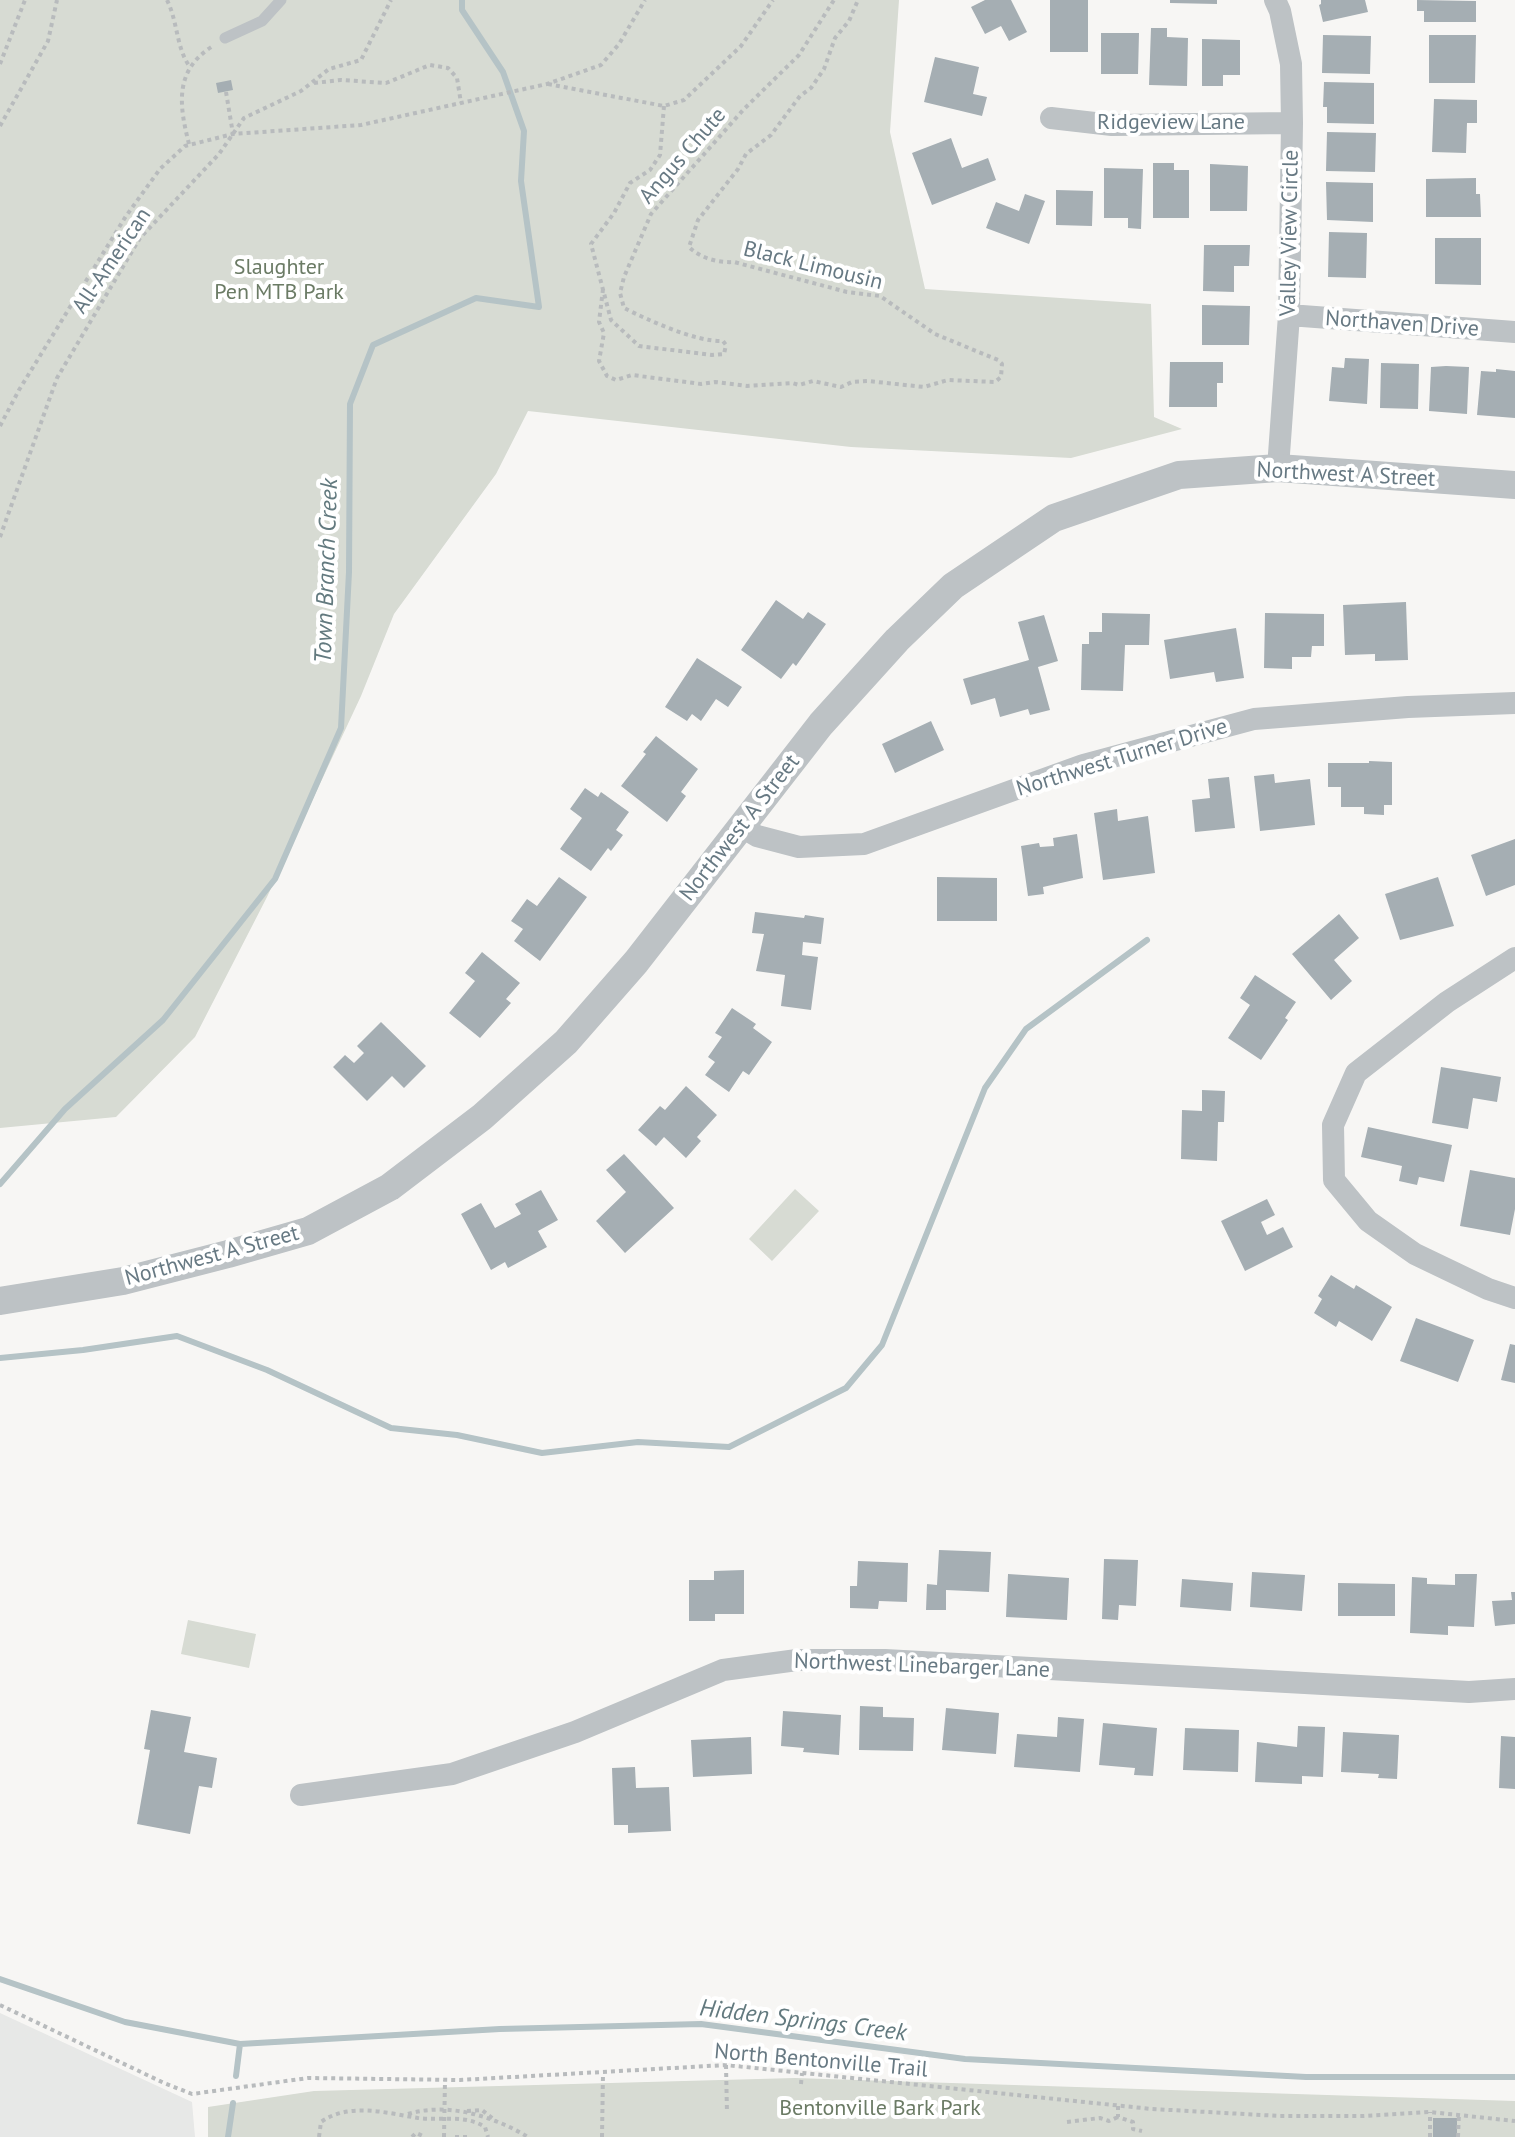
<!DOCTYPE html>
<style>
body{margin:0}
canvas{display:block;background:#f7f6f4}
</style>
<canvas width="1515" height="2137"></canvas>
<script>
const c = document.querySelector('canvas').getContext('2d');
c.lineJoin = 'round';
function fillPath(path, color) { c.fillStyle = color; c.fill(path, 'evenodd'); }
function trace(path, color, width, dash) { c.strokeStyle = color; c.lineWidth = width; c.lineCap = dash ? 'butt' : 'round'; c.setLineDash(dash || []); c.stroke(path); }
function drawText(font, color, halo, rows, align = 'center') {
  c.font = font + ' "PT Sans",sans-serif'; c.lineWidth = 8; c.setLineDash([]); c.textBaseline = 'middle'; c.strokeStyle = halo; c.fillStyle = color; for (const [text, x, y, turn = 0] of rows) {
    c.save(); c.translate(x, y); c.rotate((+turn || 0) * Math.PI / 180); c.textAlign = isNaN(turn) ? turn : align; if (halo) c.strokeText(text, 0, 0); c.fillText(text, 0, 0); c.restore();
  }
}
fillPath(new Path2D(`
 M0,2013L192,2102L195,2137H0Z`), '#e7e8e7');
fillPath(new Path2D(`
 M0,0H899L890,132L925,289L1151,304L1154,417L1182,429L1071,458L851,447L528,411L496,474L394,614L361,696L267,897L195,1037L116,1117L0,1128Z
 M795,1189L819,1211L772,1261L749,1239Z
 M188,1620L256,1634L249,1668L181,1654Z
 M795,2078L1515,2101V2137H208V2107L314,2091Z`), '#d7dbd3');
trace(new Path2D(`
 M0,1184L65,1109L163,1020L275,879L341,728L349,572L350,404L373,345L476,298L539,307L521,181L524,131L503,72L462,10V0
 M0,1358L83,1350L177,1336L267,1370L391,1428L457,1435L542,1453L638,1442L729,1447L846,1388L882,1345L985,1088L1026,1029L1147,940
 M0,1979L125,2022L240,2044L500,2029L701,2024L965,2059L1306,2077H1515
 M236,2076L240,2044
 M228,2137L233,2103`), '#b5c3c6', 6);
fillPath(new Path2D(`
 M985,0H1011L1027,32L1009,41L1001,26L985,34L971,7Z
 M1050,0H1088V52H1050Z
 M1170,0H1217V4L1170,3Z
 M1321,0H1365L1368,12L1323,22L1319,5L1321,4Z
 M1417,0L1476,1V22H1424V11H1417Z
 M1151,28H1167V37L1188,38L1187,86L1149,85Z
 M1101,33H1139L1138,74H1101Z
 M1323,35L1371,36L1370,74L1322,73Z
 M1429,35H1476L1475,83H1429Z
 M1202,39L1240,40V75H1223V86H1202Z
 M935,57L979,67L973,94L987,97L982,116L924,102Z
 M231,80L233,90L218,93L216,83Z
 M1324,82L1374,83V124L1327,123V107H1323Z
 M1434,99L1477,100V123H1467L1466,153L1432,152Z
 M1327,132L1376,133L1375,172L1326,171Z
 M951,138L962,168L988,158L996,180L932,205L912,153Z
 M1153,163H1174V170H1189V218H1153Z
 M1210,164L1248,166L1247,211H1210Z
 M1104,168L1143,169L1141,229L1128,228V218H1104Z
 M1476,178V194H1480L1481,217H1426V179Z
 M1326,182L1373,183V222L1327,220Z
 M1056,190L1093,191L1092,226L1056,225Z
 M1025,194L1045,201L1029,244L986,228L996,202L1019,211Z
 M1329,232L1367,233L1366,278L1328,277Z
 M1435,238H1481V285L1435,284Z
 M1204,245H1250L1249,266H1234V292L1203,291Z
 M1202,305L1250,306L1249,345H1202Z
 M1345,358L1369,359L1367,404L1329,401L1332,367L1344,368Z
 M1170,362H1223V383H1217V407H1169Z
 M1381,363L1419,364L1418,409L1380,408Z
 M1446,366L1469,367L1467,414L1429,411L1431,367Z
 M1496,369L1515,371V418L1477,415L1481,371L1496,372Z
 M776,600L803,619L808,612L826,624L796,666L793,663L781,679L741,650Z
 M1406,602L1408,660L1375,661V654L1345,655L1343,605Z
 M1102,613L1150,614L1149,645H1125L1123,691L1081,690L1082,644H1089V632H1102Z
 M1265,613L1324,614V646H1312L1311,657H1292V669L1264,668Z
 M1044,615L1058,661L1038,667L1050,710L1030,715L1028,709L1000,717L995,698L971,705L963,679L1029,660L1018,622Z
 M1236,628L1244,678L1216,682L1214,672L1170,679L1164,640Z
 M697,658L742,687L728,707L716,699L701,721L692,714L687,721L665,707Z
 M931,721L944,750L895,773L882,744Z
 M656,736L698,769L681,792L686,796L667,822L621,786L646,754L643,752Z
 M1369,761L1392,762V805H1384V815L1364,814V807H1341V787H1328V763H1369Z
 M1274,774L1275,783L1310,779L1315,825L1260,831L1254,776Z
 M1229,777L1235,828L1195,832L1192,800L1210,798L1208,779Z
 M585,788L598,797L601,792L629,812L616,830L623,835L611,851L608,848L591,871L560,849L582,818L570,809Z
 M1117,809L1118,821L1148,816L1155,873L1103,880L1094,813Z
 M1077,834L1083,878L1043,887L1044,894L1028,896L1021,846L1039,843L1040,847L1054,846L1053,838Z
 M1515,839V885L1486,896L1471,855Z
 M559,877L587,897L540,961L514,941L523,929L511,921L527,899L537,906Z
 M937,877L997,878V921H937Z
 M1438,877L1454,926L1400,940L1385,894Z
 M755,912L804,918L805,915L824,918L821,944L803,942L802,955L818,957L811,1010L781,1006L785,975L756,971L764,934L752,933Z
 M1339,914L1359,938L1334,960L1352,981L1331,1000L1292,954Z
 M482,952L520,983L506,999L511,1003L480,1038L449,1013L475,981L465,973Z
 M1255,975L1296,1002L1285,1018L1288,1020L1261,1060L1228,1038L1250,1005L1240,998Z
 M732,1008L756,1024L753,1028L772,1042L749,1075L743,1071L729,1092L705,1075L715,1062L708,1057L722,1037L715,1033Z
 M381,1022L426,1066L404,1088L392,1076L367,1101L333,1067L345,1055L354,1063L364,1053L357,1046Z
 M1441,1067L1501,1077L1497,1102L1473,1098L1468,1129L1432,1123Z
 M686,1086L717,1115L697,1137L701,1141L686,1158L664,1137L656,1146L638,1130L660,1106L665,1110Z
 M1202,1090L1225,1091L1224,1122H1218L1217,1161L1181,1159L1182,1110L1202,1111Z
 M1368,1127L1452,1145L1444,1182L1419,1177L1417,1185L1399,1181L1402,1166L1361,1157Z
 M624,1154L674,1208L625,1253L596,1221L626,1192L606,1170Z
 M1470,1170L1515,1178V1209L1510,1235L1460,1226Z
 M541,1190L558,1220L538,1231L547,1247L508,1268L505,1262L491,1270L461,1214L481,1203L495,1228L521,1214L515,1204Z
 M1267,1199L1275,1215L1261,1222L1267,1235L1283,1227L1293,1247L1245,1271L1221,1221Z
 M1331,1275L1354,1289L1356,1285L1392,1307L1372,1341L1339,1321L1336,1327L1314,1313L1322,1299L1318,1296Z
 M1416,1318L1474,1340L1458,1382L1400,1361Z
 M1510,1344L1515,1345V1383L1501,1380Z
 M939,1550L991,1552L989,1592L946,1590V1610H926L927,1584L937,1585Z
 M1104,1559L1138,1560L1136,1606L1119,1605L1118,1620L1102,1619Z
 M858,1561L908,1563L907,1602L879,1601L878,1609L850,1608V1586H857Z
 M744,1570V1614H715V1621H689V1580H714V1571Z
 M1252,1572L1305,1575L1302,1611L1250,1607Z
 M1008,1574L1069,1578L1067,1620L1006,1617Z
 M1455,1574H1477L1474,1627L1448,1626V1635L1410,1633L1412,1577L1427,1578V1584L1455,1585Z
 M1182,1579L1233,1583L1231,1611L1180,1607Z
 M1338,1583L1395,1584V1616H1338Z
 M1511,1592H1515V1624L1495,1626L1492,1601L1512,1600Z
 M860,1706L883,1707V1717L914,1718L913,1751L859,1750Z
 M946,1708L999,1713L996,1754L942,1750Z
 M151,1710L191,1717L184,1752L217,1758L212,1788L199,1786L190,1834L137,1824L150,1750L144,1749Z
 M783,1711L841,1715L839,1755L803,1752L804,1748L781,1746Z
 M1058,1717L1084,1719L1080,1772L1014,1767L1017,1734L1057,1737Z
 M1103,1723L1157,1728L1153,1776L1134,1775L1135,1768L1099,1765Z
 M1298,1726L1325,1727L1323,1777L1302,1776V1784L1255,1782L1257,1742L1297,1747Z
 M1185,1728L1239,1730L1238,1772L1183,1770Z
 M1343,1732L1399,1735L1397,1779L1378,1778L1379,1774L1341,1772Z
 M1501,1736L1515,1737V1789L1499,1788Z
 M751,1737L752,1774L693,1777L691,1740Z
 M635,1767L636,1788L669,1787L671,1831L628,1833V1825H614L612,1768Z
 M1433,2118H1457V2137H1433Z`), '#a5aeb3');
trace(new Path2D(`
 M167,0C178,22 176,48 190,67
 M0,64L25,0
 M314,83L341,80L386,83L430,65L448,68L457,78L461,103
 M548,84L664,106L684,100L741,46L773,0
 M226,92L233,134
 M664,106L660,155L650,170L630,183L614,213L591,244L611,320L639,346L712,355L724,354L726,345L723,341C696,342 650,321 624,308L620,293L624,277L651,214L744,109L799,55L834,0
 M0,126L48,41L57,0
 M189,144C179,105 174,70 213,46
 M603,289L599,322L604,333L599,361L607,376L616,380L632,375L701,384L715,382L747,386L792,383L799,385L813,381L841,387L852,382L868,381L924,387L948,380L995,382L1001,377L1002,364L998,360L935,334L880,296L847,292L734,262C718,263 700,258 689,247L698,220L738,169L746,154L771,135L800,96L811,88L824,69L835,38L849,21L858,0
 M0,426L19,390L126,216L160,169L185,146L233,134L361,125L547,84L601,65L619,44L645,0
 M0,537L57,378L140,238L219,154L244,118L301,91L329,69L361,60L391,0
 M0,2005L164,2083L192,2094L308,2078L460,2080L726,2065L1152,2109L1280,2116H1363L1430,2112L1515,2121
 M726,2065L727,2113
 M801,2084L802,2073
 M1118,2106V2117L1133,2122V2129L1142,2131
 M467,2111L482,2110L497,2122
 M408,2114C448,2102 493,2116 528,2137
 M1067,2122L1100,2118L1109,2121L1118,2117
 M319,2137L321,2122C349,2102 387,2113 418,2118C441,2121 465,2114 485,2127L488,2137
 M412,2137L416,2133L425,2137
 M444,2137L445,2080
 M455,2137H470
 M602,2137L603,2073
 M1430,2137V2112
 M1458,2137L1459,2113`), '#b8bbbd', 4, [4, 4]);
trace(new Path2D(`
 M225,38L262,21L281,0`), '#bdc2c5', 11);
trace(new Path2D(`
 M1275,0L1280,11L1291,64L1292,123L1289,315L1278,468
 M1051,118L1112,125L1292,123
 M1289,315L1515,332
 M740,826L757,836L799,847L864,844L1083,765L1254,719L1408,707L1515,703
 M1515,958L1447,1002L1356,1073L1333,1125L1334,1180L1368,1221L1415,1254L1488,1289L1515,1298
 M301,1795L452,1774L575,1732L723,1670L797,1660H885L1469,1692L1515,1689`), '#bdc2c5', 22);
trace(new Path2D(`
 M0,1301L123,1281L228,1254L308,1231L390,1187L482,1117L566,1042L636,962L821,724L897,640L953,586L1054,518L1179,475L1278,468L1515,485`), '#bdc2c5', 28);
drawText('22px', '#677983', '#fff', [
 ["Ridgeview Lane",1171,123],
 ["Angus Chute",683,156,-49],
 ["Valley View Circle",1290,233,-89],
 ["All-American",112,261,-56],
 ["Black Limousin",813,266,14],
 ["Northaven Drive",1402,324,4],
 ["Northwest A Street",1346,475,3],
 ["Northwest Turner Drive",1122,758,-17],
 ["Northwest A Street",740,828,-52],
 ["Northwest A Street",212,1256,-15],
 ["Northwest Linebarger Lane",922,1666,2],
 ["North Bentonville Trail",821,2061,5]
]);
drawText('22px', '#6b7b65', '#fff', [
 ["Slaughter",279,268],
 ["Pen MTB Park",279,293],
 ["Bentonville Bark Park",880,2109]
]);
drawText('italic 24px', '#637a7f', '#fff', [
 ["Town Branch Creek",327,571,-88],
 ["Hidden Springs Creek",803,2021,7]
]);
</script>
